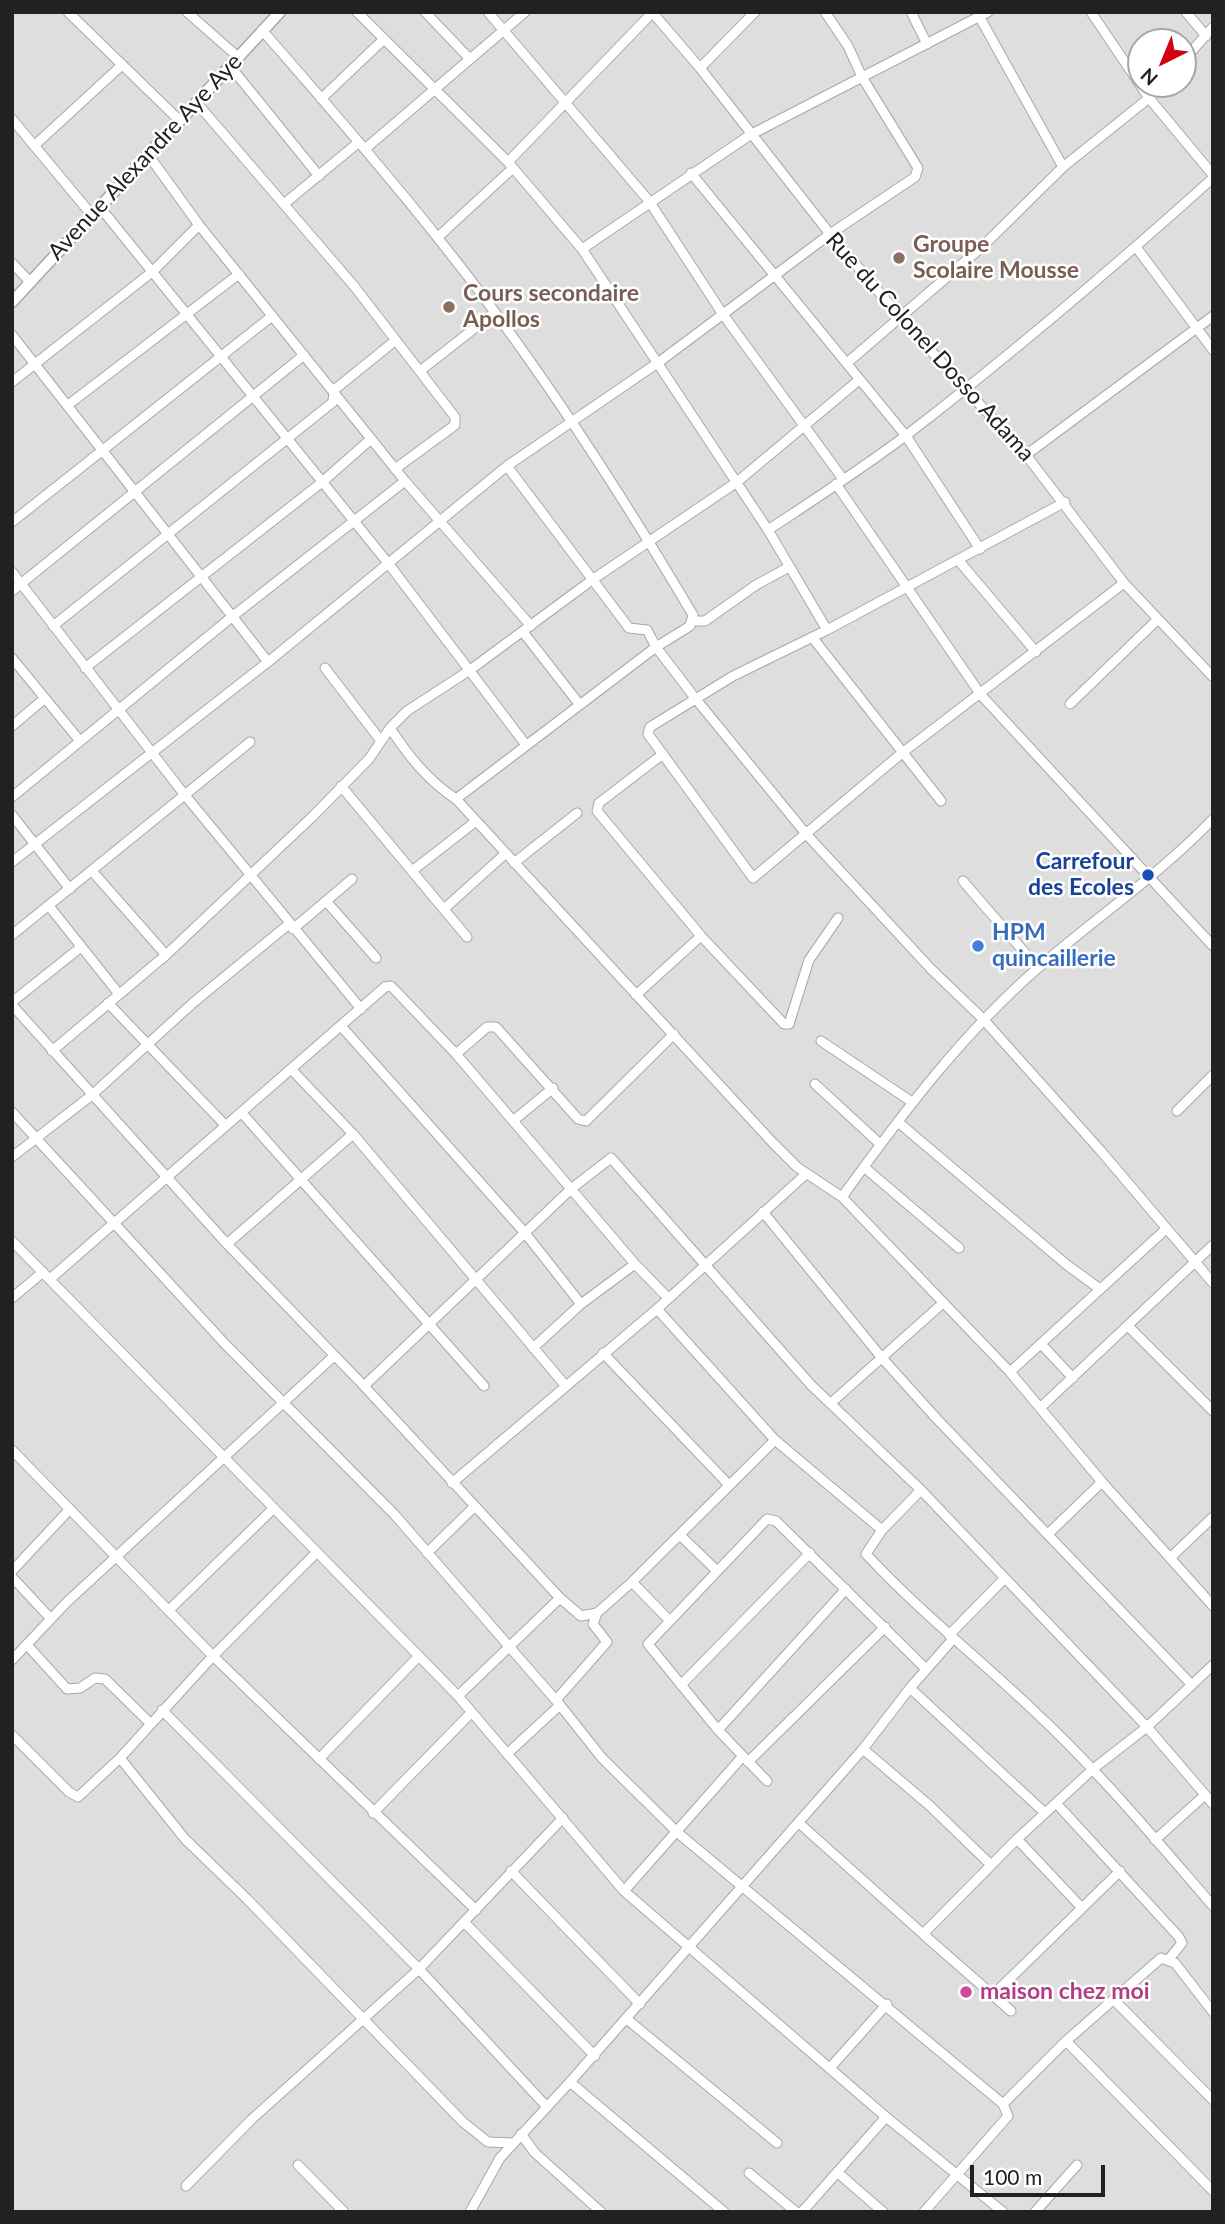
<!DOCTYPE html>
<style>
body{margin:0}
#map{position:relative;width:1225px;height:2224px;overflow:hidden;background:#f2eee7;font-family:Lato,sans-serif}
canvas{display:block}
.frame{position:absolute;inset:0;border:14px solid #212121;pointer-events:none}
.north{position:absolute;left:1127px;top:28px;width:70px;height:70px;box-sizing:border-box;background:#fff;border:2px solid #a6a6a6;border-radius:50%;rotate:223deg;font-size:19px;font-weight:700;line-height:28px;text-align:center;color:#212121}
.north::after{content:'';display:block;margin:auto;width:24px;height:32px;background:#d20010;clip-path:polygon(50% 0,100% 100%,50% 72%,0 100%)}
.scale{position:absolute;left:970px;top:2165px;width:135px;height:32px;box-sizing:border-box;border:4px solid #212121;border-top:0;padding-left:9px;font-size:21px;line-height:24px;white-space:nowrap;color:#212121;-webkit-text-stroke:5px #fff;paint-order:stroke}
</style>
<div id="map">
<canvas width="1225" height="2224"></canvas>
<div class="frame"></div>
<div class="north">N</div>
<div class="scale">100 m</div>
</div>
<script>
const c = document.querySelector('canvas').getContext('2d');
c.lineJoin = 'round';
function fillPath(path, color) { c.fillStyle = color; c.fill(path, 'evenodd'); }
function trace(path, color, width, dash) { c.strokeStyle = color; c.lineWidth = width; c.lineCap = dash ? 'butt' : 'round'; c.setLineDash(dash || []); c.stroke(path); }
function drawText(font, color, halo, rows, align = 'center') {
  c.font = font + ' Lato,sans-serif'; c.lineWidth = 5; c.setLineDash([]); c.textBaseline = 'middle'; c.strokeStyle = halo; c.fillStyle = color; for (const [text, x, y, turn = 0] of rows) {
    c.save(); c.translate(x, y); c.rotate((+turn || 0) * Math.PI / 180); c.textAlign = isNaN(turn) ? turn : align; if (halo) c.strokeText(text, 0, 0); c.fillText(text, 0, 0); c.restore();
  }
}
fillPath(new Path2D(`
 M12,12H1213V2212H12ZM1141,42H1183V84H1141Z`), '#dfdede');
const minor = new Path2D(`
 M68,12L178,119
 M187,12L238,57
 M357,12L508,162L582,249L768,530L827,630
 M425,12L469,58
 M488,12L649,201L722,313L843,479
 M652,12L700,68L830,234L901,318L1026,455L1124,583L1213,677
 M911,12L927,44
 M1091,12L1149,98L1213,175
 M1186,12L1206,36
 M979,16L1063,167
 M262,30C321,98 381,166 437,237C532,355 616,485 693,615L690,626L656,647L456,799
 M1183,61L1213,27
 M230,66L319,176
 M700,68L755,12
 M321,99L384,39
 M196,102L354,286L455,417V425L395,469
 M12,119L91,214
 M35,145L122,65
 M365,149L525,12
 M147,153L199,225L405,481L531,626
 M508,162L653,12
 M691,173L906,436L980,549
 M284,204L359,142
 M99,206L388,563L526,745
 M438,237L513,168
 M1136,247L1213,350
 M582,249L750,135L988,12
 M12,263L30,282
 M12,335L268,662
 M847,363L984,245L1063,167L1149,98L1162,84
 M420,371L494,313
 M12,382L152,272L199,225
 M68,405L239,274
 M1026,455L1213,316
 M507,466L629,628L647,630L656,647L695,698L807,835L931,969L983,1019L1100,1150L1213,1283
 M836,484L981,695L1213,946
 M1065,502L827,630L733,676L650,727L648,734L753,878L902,753L1124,583
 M12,522L272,316
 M768,530C815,499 863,468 908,434C1013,353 1114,267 1213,178
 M959,561L1036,652
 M12,572L184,794L361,1009
 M12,591L304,355
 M693,621H705L756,585L789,567
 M53,626L333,402L334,390L396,340
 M523,632L580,705
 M812,637L941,801
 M12,658L80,741
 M85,668L321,483L371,439
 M325,668L381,741
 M1070,704L1157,620
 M12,726L44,699
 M390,728C408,755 427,780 456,799L773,1143L797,1167L842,1197L1010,1372L1102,1482L1213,1606
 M663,754L599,803L597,811L701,936L784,1024H789L809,960L838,918
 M341,786L467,937
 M12,797L233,616L405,481
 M12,815L70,889
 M12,862L268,662L507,466L659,362L830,234L915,177L918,168L862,77L848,46L825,12
 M514,863L577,813
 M92,871L166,955
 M412,871L475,822
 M963,881L1038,968
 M326,901L376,958
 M49,906L119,994
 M444,909L505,854
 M293,929L352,879
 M12,935L250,742
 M636,995L701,936
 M12,1002L81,947
 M108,1003L225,1125
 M12,1005L227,1244L364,1386L560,1598L581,1616L597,1613L632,1582L775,1440
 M341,1026L525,1233L581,1304
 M821,1041L912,1102
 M52,1051L166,955L313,816L369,759L390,728L407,711L470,670L592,580L737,482L859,380
 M456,1054L487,1027H496L578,1119L586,1121L674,1034
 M291,1069L353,1134L565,1385
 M815,1084L880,1144
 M1177,1111L1213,1075
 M12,1112L226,1345L394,1514L560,1705L602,1758L678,1833L1003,2104L1008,2116L924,2212
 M241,1112L484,1386
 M513,1121L553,1088
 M898,1122L1067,1265L1100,1289
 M12,1157L92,1095L194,1002L289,924
 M864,1167L959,1248
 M842,1197C902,1114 962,1034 1039,967C1097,917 1160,874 1213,819
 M763,1212L882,1358L936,1418L1192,1685
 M12,1241L458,1696L624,1891L886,2117L1003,2212
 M227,1244L353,1134
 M50,1279L385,987L391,986L456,1054L635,1264L668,1298
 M12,1298L43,1272
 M657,1309L775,1440L882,1530
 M1128,1326L1213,1411
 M1041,1344L1073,1378
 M533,1348L581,1304L635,1264
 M603,1353L729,1485
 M1010,1372L1166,1229
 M364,1386L571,1189L611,1158L811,1385L921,1490L1147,1727L1213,1804
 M831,1403L943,1303
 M1040,1408L1213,1245
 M12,1450L213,1656L476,1910
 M452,1483L657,1309L806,1174
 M921,1490L882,1530L866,1554C918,1610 977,1657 1033,1710C1098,1770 1155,1839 1213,1906
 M1048,1534L1102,1482
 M680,1535L717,1571
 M427,1553L474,1507
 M1170,1558L1213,1517
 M12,1571L70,1509
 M12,1577L51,1619
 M632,1582L669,1620
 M169,1610L274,1508
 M949,1635L1004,1579
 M28,1646L67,1689L80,1688L95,1678L105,1679L150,1723
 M12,1660L67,1602L334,1356
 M681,1685L810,1553
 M910,1688L1045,1813
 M458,1696L560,1598
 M556,1700L607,1642L593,1624L597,1613
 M162,1710L419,1969L547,2107
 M718,1730L846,1589
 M12,1735L69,1792L78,1797L120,1758L213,1656L316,1553
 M863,1749L930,1806L991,1865
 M507,1754L560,1705
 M120,1758L185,1839L247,1899L463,2122L488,2142L512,2143
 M319,1759L418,1657
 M748,1762L885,1627
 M767,1781L718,1730L648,1644L767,1519L776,1521L926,1669
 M1056,1803L1179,1937L1182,1943L1169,1959
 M373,1813L471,1713
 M799,1823L923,1934L1017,1839L1093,1769L1147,1727L1213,1665
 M1017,1839L1082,1908
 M1155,1840L1205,1795
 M511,1871L640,2004
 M624,1891L743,1756
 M465,1923L595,2056
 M923,1934L1011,2011
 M993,1995L1120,1871
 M1116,1998V2002L1213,2100
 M1213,2012L1175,1963L1161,1958L1066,2041L1213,2191
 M628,2020L777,2143
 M830,2068L887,2004
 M1003,2104L1066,2041
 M521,2134L535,2153L601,2212
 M298,2165L344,2212
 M837,2172L883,2212
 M749,2173L796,2212
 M186,2186L252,2119L419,1969L563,1818
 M470,2212L500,2158L570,2082
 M724,2212L570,2082L863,1749L910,1688L953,1639
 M802,2212L886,2117
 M1035,2212L1077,2165`);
const tertiary = new Path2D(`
 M12,302L280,12`);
trace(minor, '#a8a8a8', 11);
trace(tertiary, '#a8a8a8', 13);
trace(minor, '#fff', 9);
trace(tertiary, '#fff', 10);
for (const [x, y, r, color] of [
 [899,258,7,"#8d6e63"],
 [449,307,7,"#8d6e63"],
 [1148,875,7,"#1a4fb4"],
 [978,946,7,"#3f7fe0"],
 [966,1992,7,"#d1479c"]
]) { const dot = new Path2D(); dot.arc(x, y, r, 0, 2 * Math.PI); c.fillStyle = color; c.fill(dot); trace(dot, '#fff', 2.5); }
drawText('23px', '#212121', '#fff', [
 ["Avenue Alexandre Aye Aye",145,157,-47],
 ["Rue du Colonel Dosso Adama",930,347,48]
]);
drawText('bold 23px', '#785e54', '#fff', [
 ["Groupe",913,245],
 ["Scolaire Mousse",913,271],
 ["Cours secondaire",463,294],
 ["Apollos",463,320]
], 'left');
drawText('bold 23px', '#164399', '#fff', [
 ["Carrefour",1134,862],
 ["des Ecoles",1134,888]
], 'right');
drawText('bold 23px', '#366cbe', '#fff', [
 ["HPM",992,933],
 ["quincaillerie",992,959]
], 'left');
drawText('bold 23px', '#b23c85', '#fff', [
 ["maison chez moi",980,1992]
], 'left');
</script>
